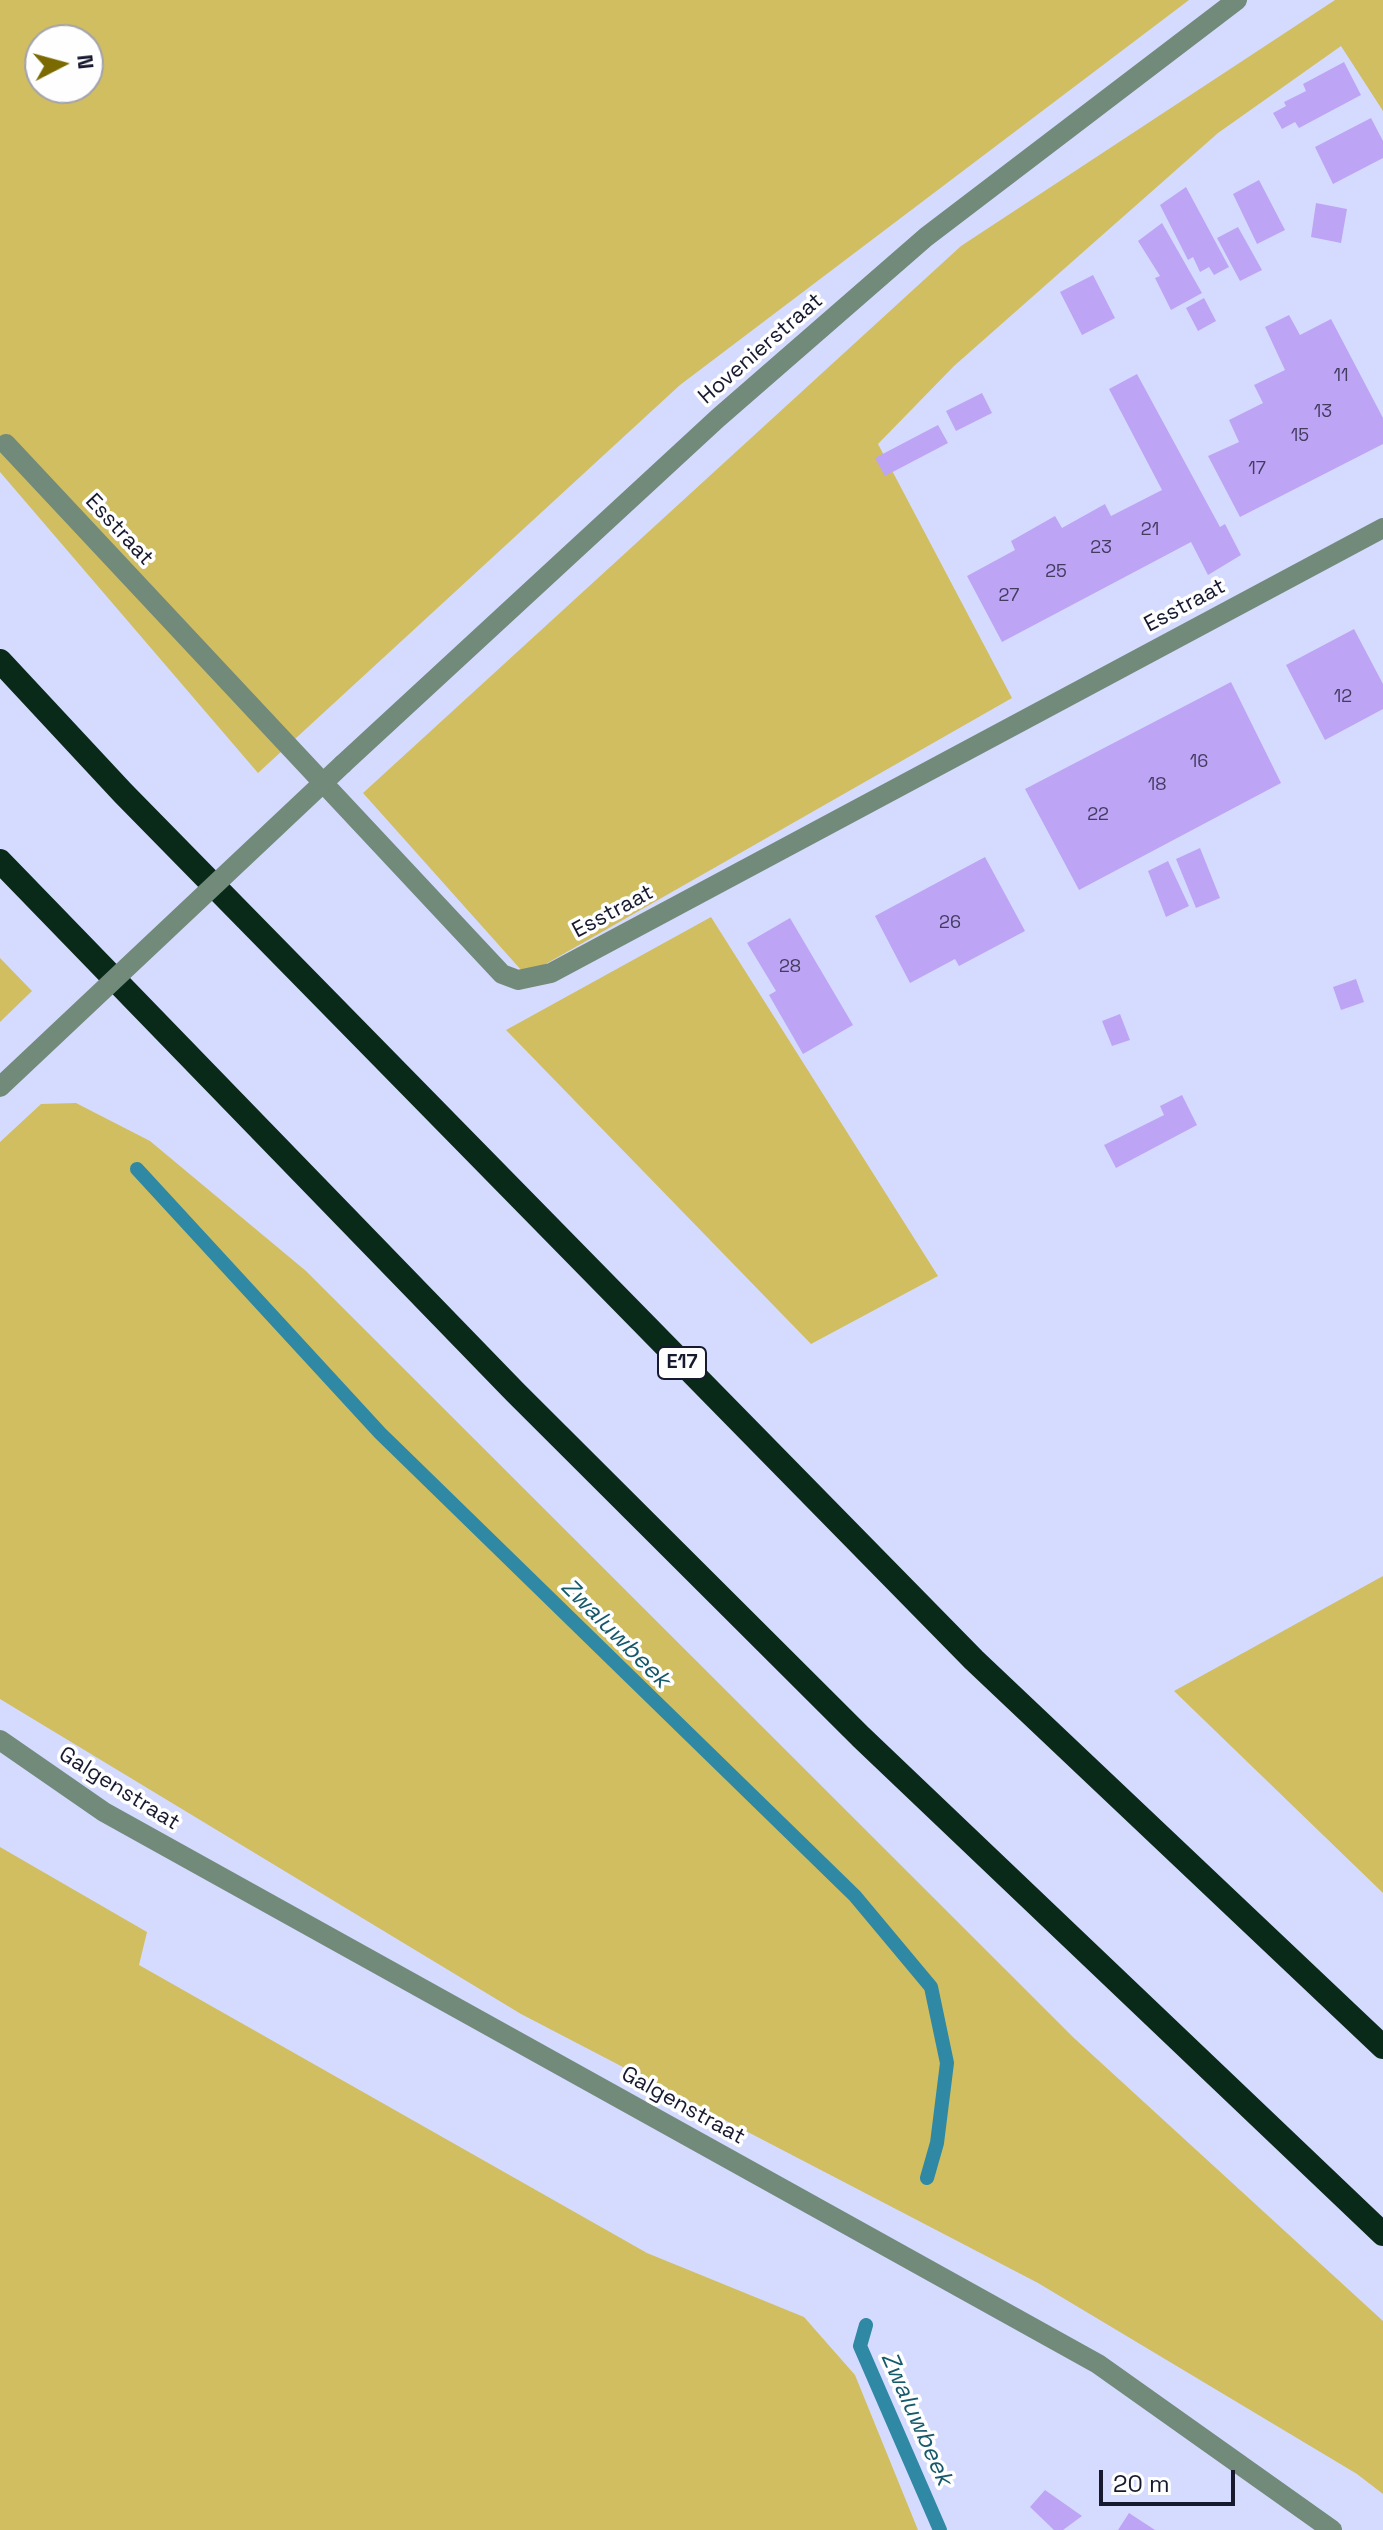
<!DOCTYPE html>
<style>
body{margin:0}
#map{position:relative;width:1383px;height:2530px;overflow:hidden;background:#d5dbfe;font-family:"Space Grotesk",sans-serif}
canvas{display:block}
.north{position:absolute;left:24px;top:24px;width:80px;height:80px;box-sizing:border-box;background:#fefefe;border:2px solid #a2a2ab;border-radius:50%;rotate:84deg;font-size:22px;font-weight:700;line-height:32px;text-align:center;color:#17192e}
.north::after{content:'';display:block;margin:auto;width:28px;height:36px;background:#7b6a01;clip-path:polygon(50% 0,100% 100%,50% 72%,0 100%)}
.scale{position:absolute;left:1099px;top:2470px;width:136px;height:36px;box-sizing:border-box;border:4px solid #17192e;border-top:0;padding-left:10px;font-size:24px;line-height:28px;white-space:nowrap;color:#17192e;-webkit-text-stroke:6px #fefefe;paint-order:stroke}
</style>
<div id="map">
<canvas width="1383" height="2530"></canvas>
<div class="north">N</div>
<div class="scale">20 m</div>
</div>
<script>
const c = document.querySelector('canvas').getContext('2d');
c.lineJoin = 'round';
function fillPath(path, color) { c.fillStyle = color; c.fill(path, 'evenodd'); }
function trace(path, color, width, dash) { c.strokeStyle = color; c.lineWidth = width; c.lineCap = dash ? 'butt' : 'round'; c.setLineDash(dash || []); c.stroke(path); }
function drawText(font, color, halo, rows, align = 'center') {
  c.font = font + ' "Space Grotesk",sans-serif'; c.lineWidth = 7; c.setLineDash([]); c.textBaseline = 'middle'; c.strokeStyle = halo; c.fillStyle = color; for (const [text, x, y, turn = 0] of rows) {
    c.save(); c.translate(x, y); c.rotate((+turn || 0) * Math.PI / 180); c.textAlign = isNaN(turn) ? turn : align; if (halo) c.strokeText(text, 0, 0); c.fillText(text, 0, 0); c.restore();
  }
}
fillPath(new Path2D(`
 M0,0H1189L680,385L258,773L0,472ZM40,40H88V88H40Z
 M1335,0H1383V111L1341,46L1218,133L954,366L878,444L1012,698L537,969L522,971L363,793L961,246Z
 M711,917L938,1276L811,1344L506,1030Z
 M0,958L32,991L0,1022Z
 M76,1103L150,1141L306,1271L1074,2038L1383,2321V2494L1357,2474L1038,2283L521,2014L0,1699V1142L41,1104Z
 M1383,1576V1893L1174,1691Z
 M0,1847L147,1932L139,1965L647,2253L804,2317L855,2375L918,2530H0Z`), '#d1be61');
trace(new Path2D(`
 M137,1169L380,1433L855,1896L931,1987L947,2063L937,2143L927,2178
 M866,2325L860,2346L940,2530`), '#2f88a4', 14);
fillPath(new Path2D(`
 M1344,62L1361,95L1299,128L1295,122L1282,129L1273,113L1286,106L1284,102L1306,91L1303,84Z
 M1371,118L1383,141V158L1333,184L1315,147Z
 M1259,180L1285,230L1257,244L1233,194Z
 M1186,187L1229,267L1214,275L1209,267L1200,272L1193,257L1188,260L1160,205Z
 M1316,203L1347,209L1341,243L1311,237Z
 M1162,223L1202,293L1171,310L1155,278L1160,276L1138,241Z
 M1238,227L1262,270L1240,281L1217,238Z
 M1093,275L1115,318L1082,335L1060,292Z
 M1204,298L1216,321L1198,331L1186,308Z
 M1289,315L1300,335L1331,319L1383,418V444L1240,517L1208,456L1239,442L1229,420L1263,403L1254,385L1285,370L1265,327Z
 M1137,374L1220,527L1225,524L1241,555L1208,575L1191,542L1002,642L967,576L1015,550L1011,541L1055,516L1062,528L1105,504L1111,516L1162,490L1109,389Z
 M982,393L992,413L956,431L946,411Z
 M938,425L948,443L885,476L875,458Z
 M1354,629L1383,684V709L1325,740L1286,665Z
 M1231,682L1281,783L1079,890L1025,789Z
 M1200,848L1220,898L1196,908L1176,859Z
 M985,857L1025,931L959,966L955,959L910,983L875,916Z
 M1168,861L1189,906L1166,917L1148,871Z
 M790,918L853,1025L803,1054L769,995L776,991L747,943Z
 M1356,979L1364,1002L1341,1010L1333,987Z
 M1120,1014L1130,1040L1112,1046L1102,1021Z
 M1182,1095L1197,1125L1116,1168L1104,1145L1164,1115L1160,1106Z
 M1045,2490L1082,2516L1063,2530H1054L1030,2507Z
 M1129,2513L1155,2530H1118Z`), '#bea4f5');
trace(new Path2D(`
 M6,444L502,974L518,980L551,973L1383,528
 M343,764L718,418L926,237L1237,0
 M0,1740L104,1812L1098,2364L1332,2530`), '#718a7a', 20);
trace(new Path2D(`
 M0,661L123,793L974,1660L1383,2047
 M0,861L515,1392L861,1737L1383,2234`), '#092a19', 24);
trace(new Path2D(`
 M0,1087L343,764`), '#718a7a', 20);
drawText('18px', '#413c60', null, [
 ["11",1341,376],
 ["13",1323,412],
 ["15",1300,436],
 ["17",1257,469],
 ["21",1150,530],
 ["23",1101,548],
 ["25",1056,572],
 ["27",1009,596],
 ["12",1343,697],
 ["16",1199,762],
 ["18",1157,785],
 ["22",1098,815],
 ["26",950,923],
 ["28",790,967]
]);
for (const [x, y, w] of [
 [682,1363,48]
]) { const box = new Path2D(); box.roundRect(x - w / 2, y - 16, w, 32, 6); c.fillStyle = '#fefefe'; c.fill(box); trace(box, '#17192e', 2); }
drawText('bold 20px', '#17192e', null, [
 ["E17",682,1363]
]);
drawText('22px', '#17192e', '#fefefe', [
 ["Hovenierstraat",761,349,-41],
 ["Esstraat",119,530,47],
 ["Esstraat",1185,606,-28],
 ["Esstraat",613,912,-28],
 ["Galgenstraat",119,1789,32],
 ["Galgenstraat",683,2106,29]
]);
drawText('italic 24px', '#15596a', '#fefefe', [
 ["Zwaluwbeek",615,1634,45],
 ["Zwaluwbeek",916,2419,66]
]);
</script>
